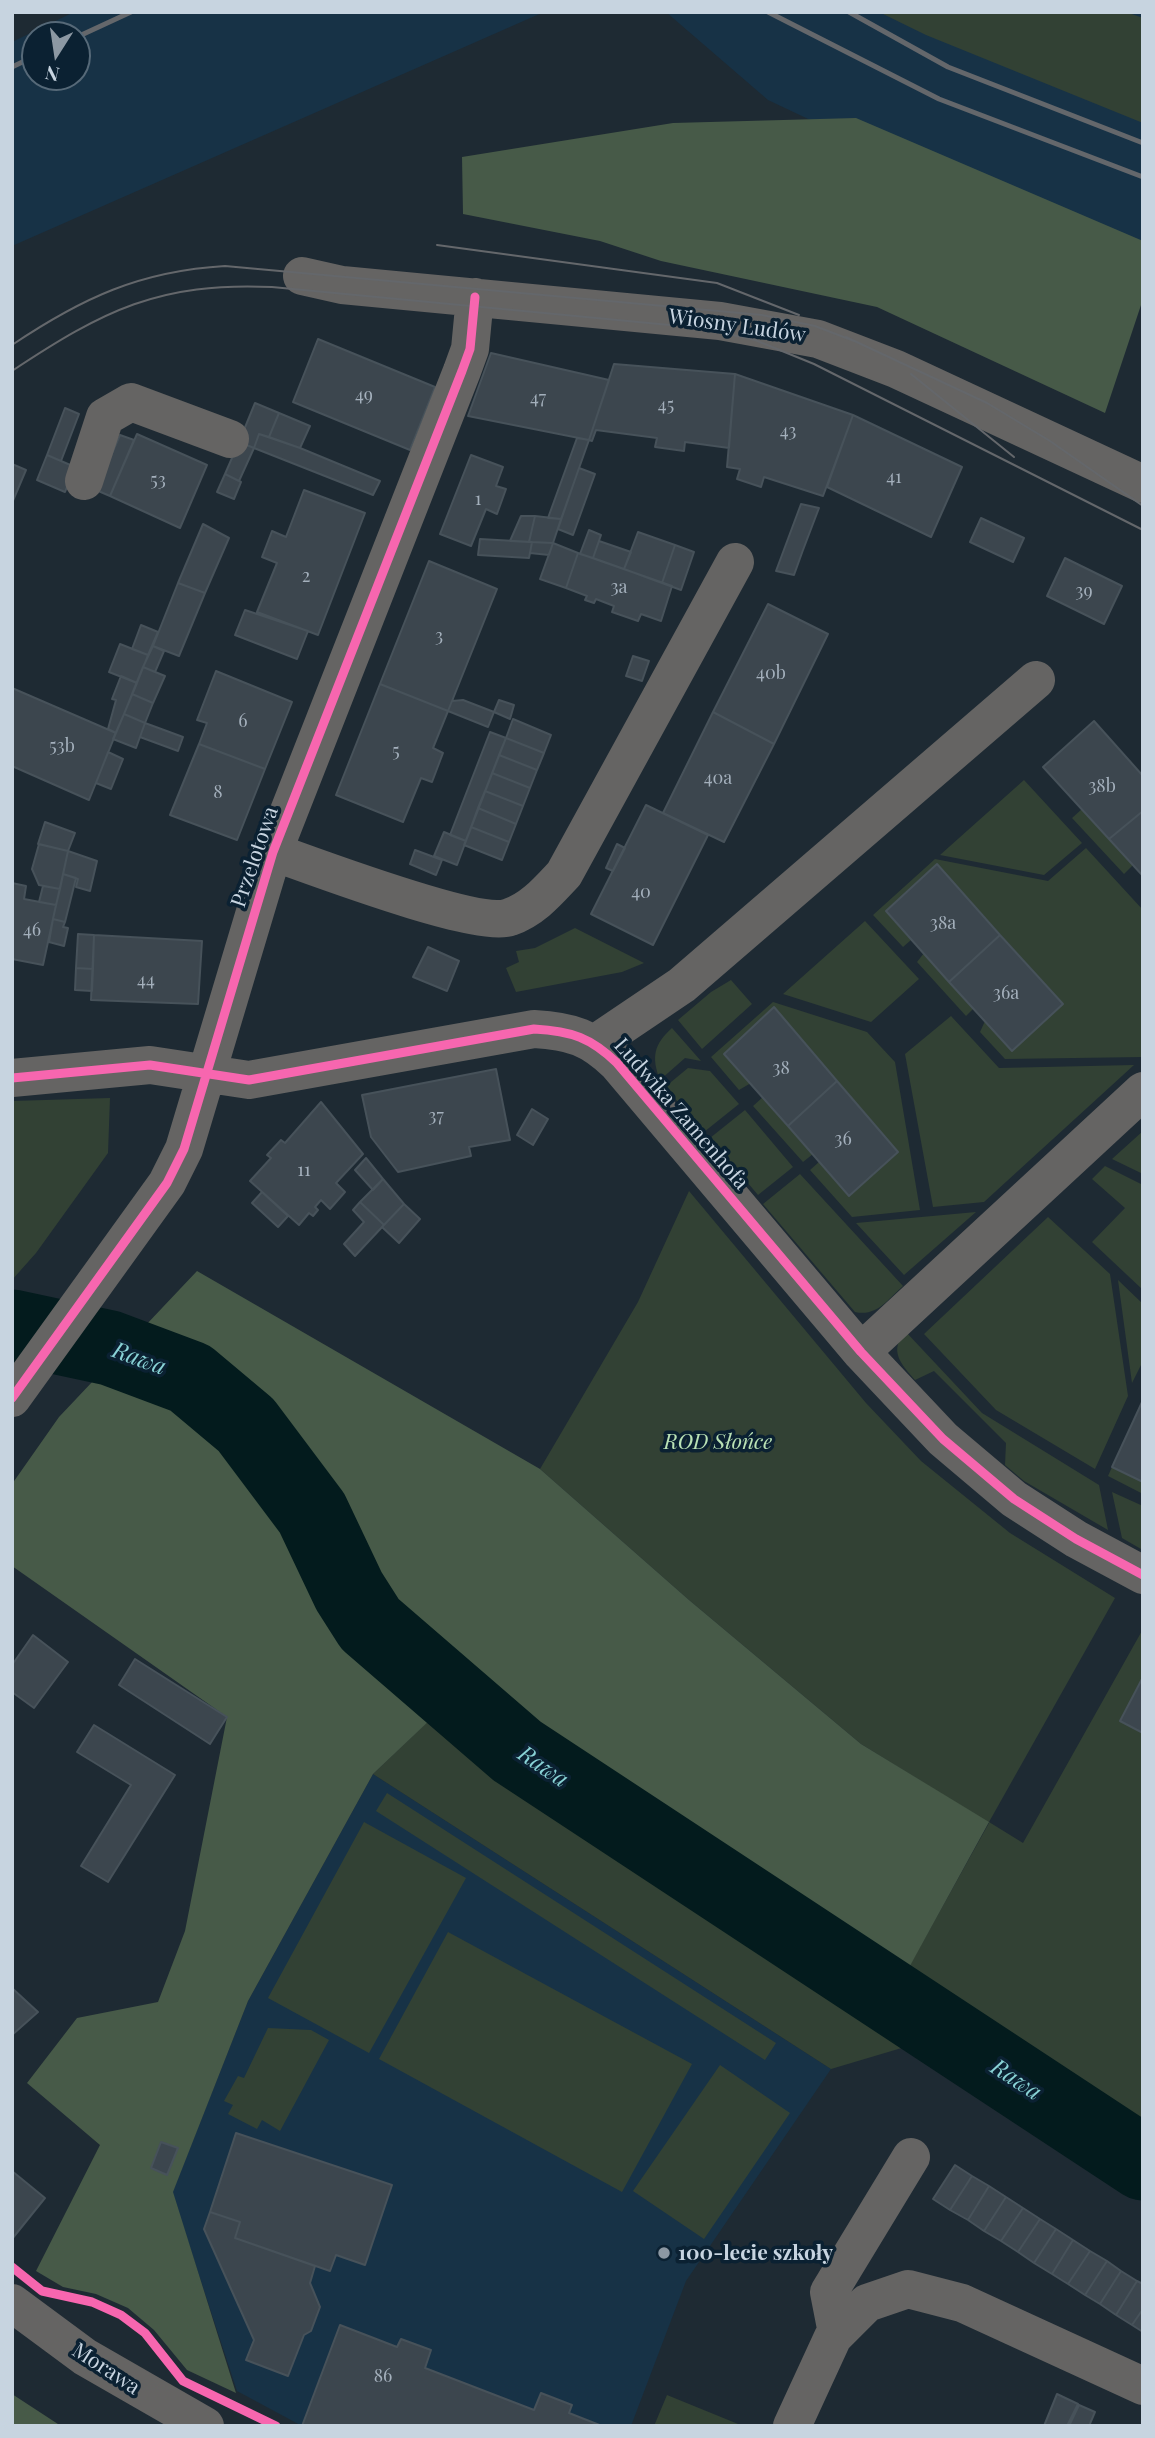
<!DOCTYPE html>
<meta charset="utf-8">
<style>
body{margin:0}
#map{position:relative;width:1155px;height:2438px;overflow:hidden;background:#1e2a33;font-family:"Playfair Display",serif}
canvas{display:block}
.frame{position:absolute;inset:0;border:14px solid #c7d4e0;pointer-events:none}
.north{position:absolute;left:21px;top:21px;width:70px;height:70px;box-sizing:border-box;background:#0b2132;border:2px solid #566978;border-radius:50%;rotate:192deg;font-size:19px;font-weight:700;line-height:28px;text-align:center;color:#c7d4e0}
.north::after{content:'';display:block;margin:auto;width:24px;height:32px;background:#8c98a3;clip-path:polygon(50% 0,100% 100%,50% 72%,0 100%)}
</style>
<div id="map">
<canvas width="1155" height="2438"></canvas>
<div class="frame"></div>
<div class="north">N</div>
</div>
<script>
const c = document.querySelector('canvas').getContext('2d');
c.lineJoin = 'round';
function fillPath(path, color) { c.fillStyle = color; c.fill(path, 'evenodd'); }
function trace(path, color, width, dash) { c.strokeStyle = color; c.lineWidth = width; c.lineCap = dash ? 'butt' : 'round'; c.setLineDash(dash || []); c.stroke(path); }
function drawText(font, color, halo, rows, align = 'center') {
  c.font = font + ' "Playfair Display",serif'; c.lineWidth = 7; c.setLineDash([]); c.textBaseline = 'middle'; c.strokeStyle = halo; c.fillStyle = color; for (const [text, x, y, turn = 0] of rows) {
    c.save(); c.translate(x, y); c.rotate((+turn || 0) * Math.PI / 180); c.textAlign = isNaN(turn) ? turn : align; if (halo) c.strokeText(text, 0, 0); c.fillText(text, 0, 0); c.restore();
  }
}
fillPath(new Path2D(`
 M74,12H544L12,246V42ZM35,35H77V77H35Z
 M666,12H1143V277L768,100Z
 M373,1774L831,2069L686,2281L631,2426H302L237,2391L172,2193L248,2001Z`), '#173246');
fillPath(new Path2D(`
 M879,12H1126L1143,18V123L926,35Z
 M1024,780L1082,843L1044,875L940,855Z
 M1082,809L1133,865L1124,874L1072,818Z
 M1086,848L1143,910V1057L1005,1059L980,1032L985,1021L1063,1004L937,864L886,911L911,940L903,947L873,915L935,859L1048,881Z
 M865,921L919,979L871,1022L783,994Z
 M575,928L644,963L622,972L516,992L506,968L519,962L516,951L535,948Z
 M924,953L974,1008L966,1016L917,962Z
 M731,980L752,1004L702,1049L678,1020L711,992Z
 M773,1002L867,1032L895,1062L920,1210L852,1217L810,1170L819,1162L849,1196L898,1152L774,1007L724,1054L751,1083L739,1090L711,1057Z
 M951,1016L999,1068L1134,1065L984,1202L933,1207L905,1054Z
 M672,1028L701,1061L685,1058L660,1080C651,1057 654,1044 672,1028Z
 M688,1068L710,1071L739,1104L704,1132L665,1087Z
 M763,1097L813,1154L803,1162L753,1106Z
 M110,1098L108,1153L36,1253L12,1280V1101Z
 M745,1110L793,1167L758,1195L710,1138Z
 M1143,1131V1174L1112,1159Z
 M1105,1166L1143,1185V1290L1092,1242L1125,1208L1092,1179Z
 M800,1174L903,1286C888,1299 877,1317 855,1312L763,1204Z
 M689,1191L866,1403L921,1461L1010,1533L1115,1598L989,1822L1023,1843L1143,1629V2199L905,2047L831,2069L373,1774L471,1680L905,1974L989,1823L861,1744L689,1600L540,1469L638,1302Z
 M976,1212L904,1275L856,1223Z
 M1048,1217L1110,1274L1128,1396L1095,1469L996,1410L924,1334Z
 M1118,1280L1143,1304V1361L1132,1383Z
 M906,1332L982,1413L1099,1485L1108,1530L1024,1481L1005,1465L1006,1443L934,1371L915,1380C901,1364 888,1350 906,1332Z
 M1112,1467L1143,1482V1494L1108,1476Z
 M1112,1492L1143,1506L1141,1549L1122,1538Z
 M387,1793L776,2043L765,2060L376,1811Z
 M364,1822L466,1878L369,2053L268,1998Z
 M448,1932L692,2064L622,2192L379,2059Z
 M268,2028L311,2030L329,2040L280,2131L262,2120L257,2129L228,2114L233,2105L224,2101L238,2076L244,2078Z
 M720,2065L790,2113L704,2239L633,2191Z
 M667,2395L743,2426H654Z`), '#324134');
fillPath(new Path2D(`
 M856,118L1143,241V299L1105,413L877,307L661,261L600,241L463,214L462,157L673,123Z
 M197,1271L540,1469L689,1600L861,1744L989,1822L905,1975L471,1681L373,1774L248,2001L173,2192L236,2393L187,2370L154,2330L128,2308L96,2294L63,2287L36,2271L100,2145L27,2083L77,2018L158,2002L185,1931L227,1717L12,1566V1484L59,1417Z
 M12,2394L61,2426H12Z`), '#475a48');
trace(new Path2D(`
 M12,1327L110,1348L190,1378L246,1425L312,1513L349,1591L370,1624L517,1751L1143,2163`), '#031b1d', 75);
const building = new Path2D(`
 M318,339L435,387L410,450L293,402Z
 M491,353L609,380L589,440L468,416Z
 M614,364L735,374L729,448L685,442L684,451L655,447L657,438L596,430L592,441L589,440Z
 M735,374L853,415L823,496L764,477L761,487L737,479L740,469L727,467Z
 M255,403L279,413L269,437L259,434L254,448L239,442Z
 M65,408L79,414L61,461L47,455Z
 M279,413L310,426L300,448L269,437Z
 M853,415L962,467L931,537L827,487Z
 M137,434L207,465L180,528L110,496Z
 M259,434L300,448L380,481L373,495L254,448Z
 M120,435L134,440L110,496L96,490Z
 M577,438L589,440L561,519L548,518Z
 M239,442L254,448L239,481L225,474Z
 M47,455L75,467L65,492L37,480Z
 M471,455L503,467L496,486L506,489L497,514L486,509L471,546L440,534Z
 M12,464L26,470L12,503Z
 M579,468L595,474L573,535L558,529Z
 M225,474L241,482L234,499L217,492Z
 M304,490L365,513L318,635L257,612L277,563L262,557L272,531L286,537Z
 M801,504L819,508L803,550L794,575L776,571Z
 M521,516H535L529,542L510,541Z
 M535,516L561,519L553,543L529,542Z
 M981,518L1024,538L1013,562L970,542Z
 M203,524L229,538L205,593L178,583Z
 M589,530L601,535L593,558L580,554Z
 M638,532L675,545L662,583L624,569Z
 M480,539L532,542L529,558L478,555Z
 M599,541L631,552L624,569L593,558Z
 M532,542L553,543L549,555L530,553Z
 M553,543L578,553L566,588L540,579Z
 M675,545L694,552L681,590L662,583Z
 M578,553L672,586L661,621L641,614L638,621L612,612L614,606L596,599L594,603L585,600L587,596L566,588Z
 M1065,558L1122,586L1104,624L1047,596Z
 M429,561L497,589L448,711L380,684Z
 M178,583L205,593L179,656L153,646Z
 M768,604L828,634L774,744L713,712Z
 M245,610L308,631L297,659L235,635Z
 M141,625L158,632L148,655L132,649Z
 M120,644L148,655L137,683L109,672Z
 M153,646L164,651L155,672L143,667Z
 M633,656L649,661L642,681L626,676Z
 M143,667L165,676L153,703L132,694Z
 M216,671L292,702L265,769L199,744L207,723L197,720Z
 M121,676L137,683L116,733L108,729L116,700L112,699Z
 M380,684L448,711L433,748L443,753L432,782L421,778L403,822L336,795Z
 M12,688L116,733L89,800L12,766Z
 M132,694L153,703L145,723L124,714Z
 M463,700L494,712L488,727L448,711L452,701Z
 M499,700L514,705L510,719L494,712Z
 M713,712L774,744L724,842L663,813Z
 M124,714L145,723L136,748L113,739Z
 M513,719L551,735L544,753L506,738Z
 M1094,721L1143,776V811L1109,839L1043,767Z
 M145,723L183,737L178,751L140,737Z
 M490,732L506,738L466,841L450,835Z
 M506,738L544,753L537,770L499,755Z
 M199,744L265,769L237,840L170,815Z
 M108,752L123,759L111,789L96,783Z
 M499,755L537,770L530,788L492,773Z
 M492,773L530,788L523,806L485,791Z
 M485,791L523,806L516,824L478,808Z
 M646,805L708,835L653,945L591,914Z
 M478,808L516,824L509,842L471,827Z
 M1143,811V876L1109,839Z
 M45,822L75,833L68,851L38,844Z
 M471,827L509,842L502,860L464,845Z
 M444,832L466,841L457,865L434,856Z
 M39,844L68,851L60,889L39,885L32,869Z
 M617,844L625,848L613,871L606,868Z
 M415,850L442,860L436,875L410,864Z
 M68,851L97,861L90,891L76,887L78,879L63,874Z
 M937,864L1000,935L949,982L886,911Z
 M63,874L76,878L65,922L53,919Z
 M12,883L26,886L24,899L56,905L43,965L12,959Z
 M43,886L60,889L56,905L39,902Z
 M53,919L65,922L63,927L68,928L64,946L49,942Z
 M78,934L94,935L93,969L76,968Z
 M94,935L202,941L198,1004L91,1000Z
 M1000,935L1063,1004L1012,1051L949,982Z
 M428,947L459,961L447,991L413,977Z
 M76,968L93,969L92,991L75,990Z
 M774,1007L837,1081L788,1126L724,1054Z
 M496,1069L510,1140L469,1147L471,1156L398,1172L371,1137L362,1095Z
 M837,1081L898,1152L849,1196L788,1126Z
 M321,1102L363,1154L336,1183L345,1192L330,1209L321,1200L315,1207L318,1210L313,1216L309,1213L299,1225L250,1181L271,1158L267,1155L281,1140L285,1143Z
 M532,1109L548,1119L533,1145L517,1135Z
 M366,1158L383,1179L373,1190L355,1170Z
 M383,1179L404,1204L384,1225L360,1202Z
 M262,1192L288,1216L278,1227L252,1203Z
 M360,1202L384,1225L355,1256L344,1244L364,1222L353,1210Z
 M404,1204L420,1219L399,1243L382,1227Z
 M1143,1400V1482L1112,1467Z
 M33,1635L68,1662L34,1708L12,1692V1665Z
 M135,1659L227,1717L210,1744L119,1685Z
 M1143,1677V1733L1120,1721Z
 M94,1725L175,1775L108,1882L81,1866L131,1785L77,1752Z
 M12,1988L38,2012L12,2035Z
 M236,2133L392,2185L365,2265L336,2255L330,2271L235,2238L240,2222L210,2212Z
 M161,2142L178,2148L167,2175L151,2168Z
 M955,2165L972,2176L950,2210L933,2199Z
 M12,2171L45,2198L12,2239Z
 M972,2176L989,2186L968,2220L950,2210Z
 M989,2186L1006,2197L984,2231L968,2220Z
 M1006,2197L1023,2208L1001,2241L984,2231Z
 M1023,2208L1040,2219L1018,2252L1001,2241Z
 M210,2212L240,2222L235,2238L315,2266L310,2283L320,2307L311,2331L304,2335L288,2376L246,2360L254,2340L204,2229Z
 M1040,2219L1056,2229L1034,2263L1018,2252Z
 M1056,2229L1073,2240L1052,2274L1034,2263Z
 M1073,2240L1090,2251L1068,2284L1052,2274Z
 M1090,2251L1107,2261L1085,2295L1068,2284Z
 M1107,2261L1121,2271L1100,2304L1085,2295Z
 M1121,2271L1137,2281L1116,2315L1100,2304Z
 M1137,2281L1143,2284V2309L1132,2325L1116,2315Z
 M1143,2309V2332L1132,2325Z
 M340,2325L397,2347L401,2339L431,2350L425,2368L534,2410L541,2393L572,2405L569,2413L602,2426H302Z
 M1057,2394L1078,2404L1067,2426H1044Z
 M1079,2405L1095,2412L1089,2426H1069Z`);
fillPath(building, '#3c464e');
trace(building, '#47525a', 2);
trace(new Path2D(`
 M302,276L342,285L720,321L818,339L896,369L1143,484
 M84,481L105,417L131,402L230,439
 M273,852C313,866 478,929 510,917C533,909 548,891 564,874L735,562
 M596,1043L682,985L1036,680
 M12,1078L150,1065L249,1080L534,1029C572,1031 591,1038 617,1063L861,1352L943,1439L1014,1499L1076,1539L1143,1575
 M861,1352L1143,1091
 M12,1398L167,1183L184,1149L273,852L462,371L470,349L475,297
 M12,2303L85,2357L205,2426
 M837,2333L829,2292L911,2157
 M792,2426L833,2337L867,2303L908,2289L962,2303L1143,2386`), '#656463', 38);
trace(new Path2D(`
 M437,245L717,283L799,315
 M846,337L987,403L1050,441L1143,506
 M12,345C82,298 140,271 225,266L762,315L815,326L854,341
 M12,371C104,310 159,282 272,287L701,328L755,340L814,364L1143,530
 M911,374L1014,457`), '#64676b', 2);
trace(new Path2D(`
 M768,12L939,99L1143,177
 M849,12L948,67L1143,143
 M77,37L131,12
 M12,67L35,56`), '#64676b', 5);
trace(new Path2D(`
 M12,1078L150,1065L249,1080L534,1029C572,1031 591,1038 617,1063L861,1352L943,1439L1014,1499L1076,1539L1143,1575
 M12,1398L167,1183L184,1149L273,852L462,371L470,349L475,297
 M12,2267L42,2291L92,2302L121,2315L145,2333L183,2381L276,2426`), '#f766af', 9);
for (const [x, y, r, color] of [
 [664,2253,7,"#8c98a3"]
]) { const dot = new Path2D(); dot.arc(x, y, r, 0, 2 * Math.PI); c.fillStyle = color; c.fill(dot); trace(dot, '#0b2132', 2.5); }
drawText('18px', '#a4b0bc', null, [
 ["49",364,395],
 ["47",538,398],
 ["45",666,405],
 ["43",788,431],
 ["41",894,477],
 ["53",158,480],
 ["1",478,499],
 ["2",306,576],
 ["3a",619,587],
 ["39",1084,591],
 ["3",439,636],
 ["40b",771,673],
 ["6",243,721],
 ["53b",62,746],
 ["5",396,751],
 ["40a",718,778],
 ["38b",1102,786],
 ["8",218,792],
 ["40",641,892],
 ["38a",943,923],
 ["46",32,930],
 ["44",146,980],
 ["36a",1006,993],
 ["38",781,1068],
 ["37",436,1116],
 ["36",843,1139],
 ["11",304,1170],
 ["86",383,2376]
]);
drawText('21px', '#c7d4e0', '#0b2132', [
 ["Wiosny Ludów",737,326,8],
 ["Przelotowa",255,857,-71],
 ["Ludwika Zamenhofa",681,1114,49],
 ["Morawa",106,2369,33]
]);
drawText('italic 21px', '#bae2b5', '#0b2132', [
 ["ROD Słońce",718,1442]
]);
drawText('bold 21px', '#c7d4e0', '#0b2132', [
 ["100-lecie szkoły",678,2253]
], 'left');
drawText('italic 23px', '#89d3d6', '#0b2132', [
 ["Rawa",139,1359,20],
 ["Rawa",543,1767,34],
 ["Rawa",1016,2080,33]
]);
</script>
